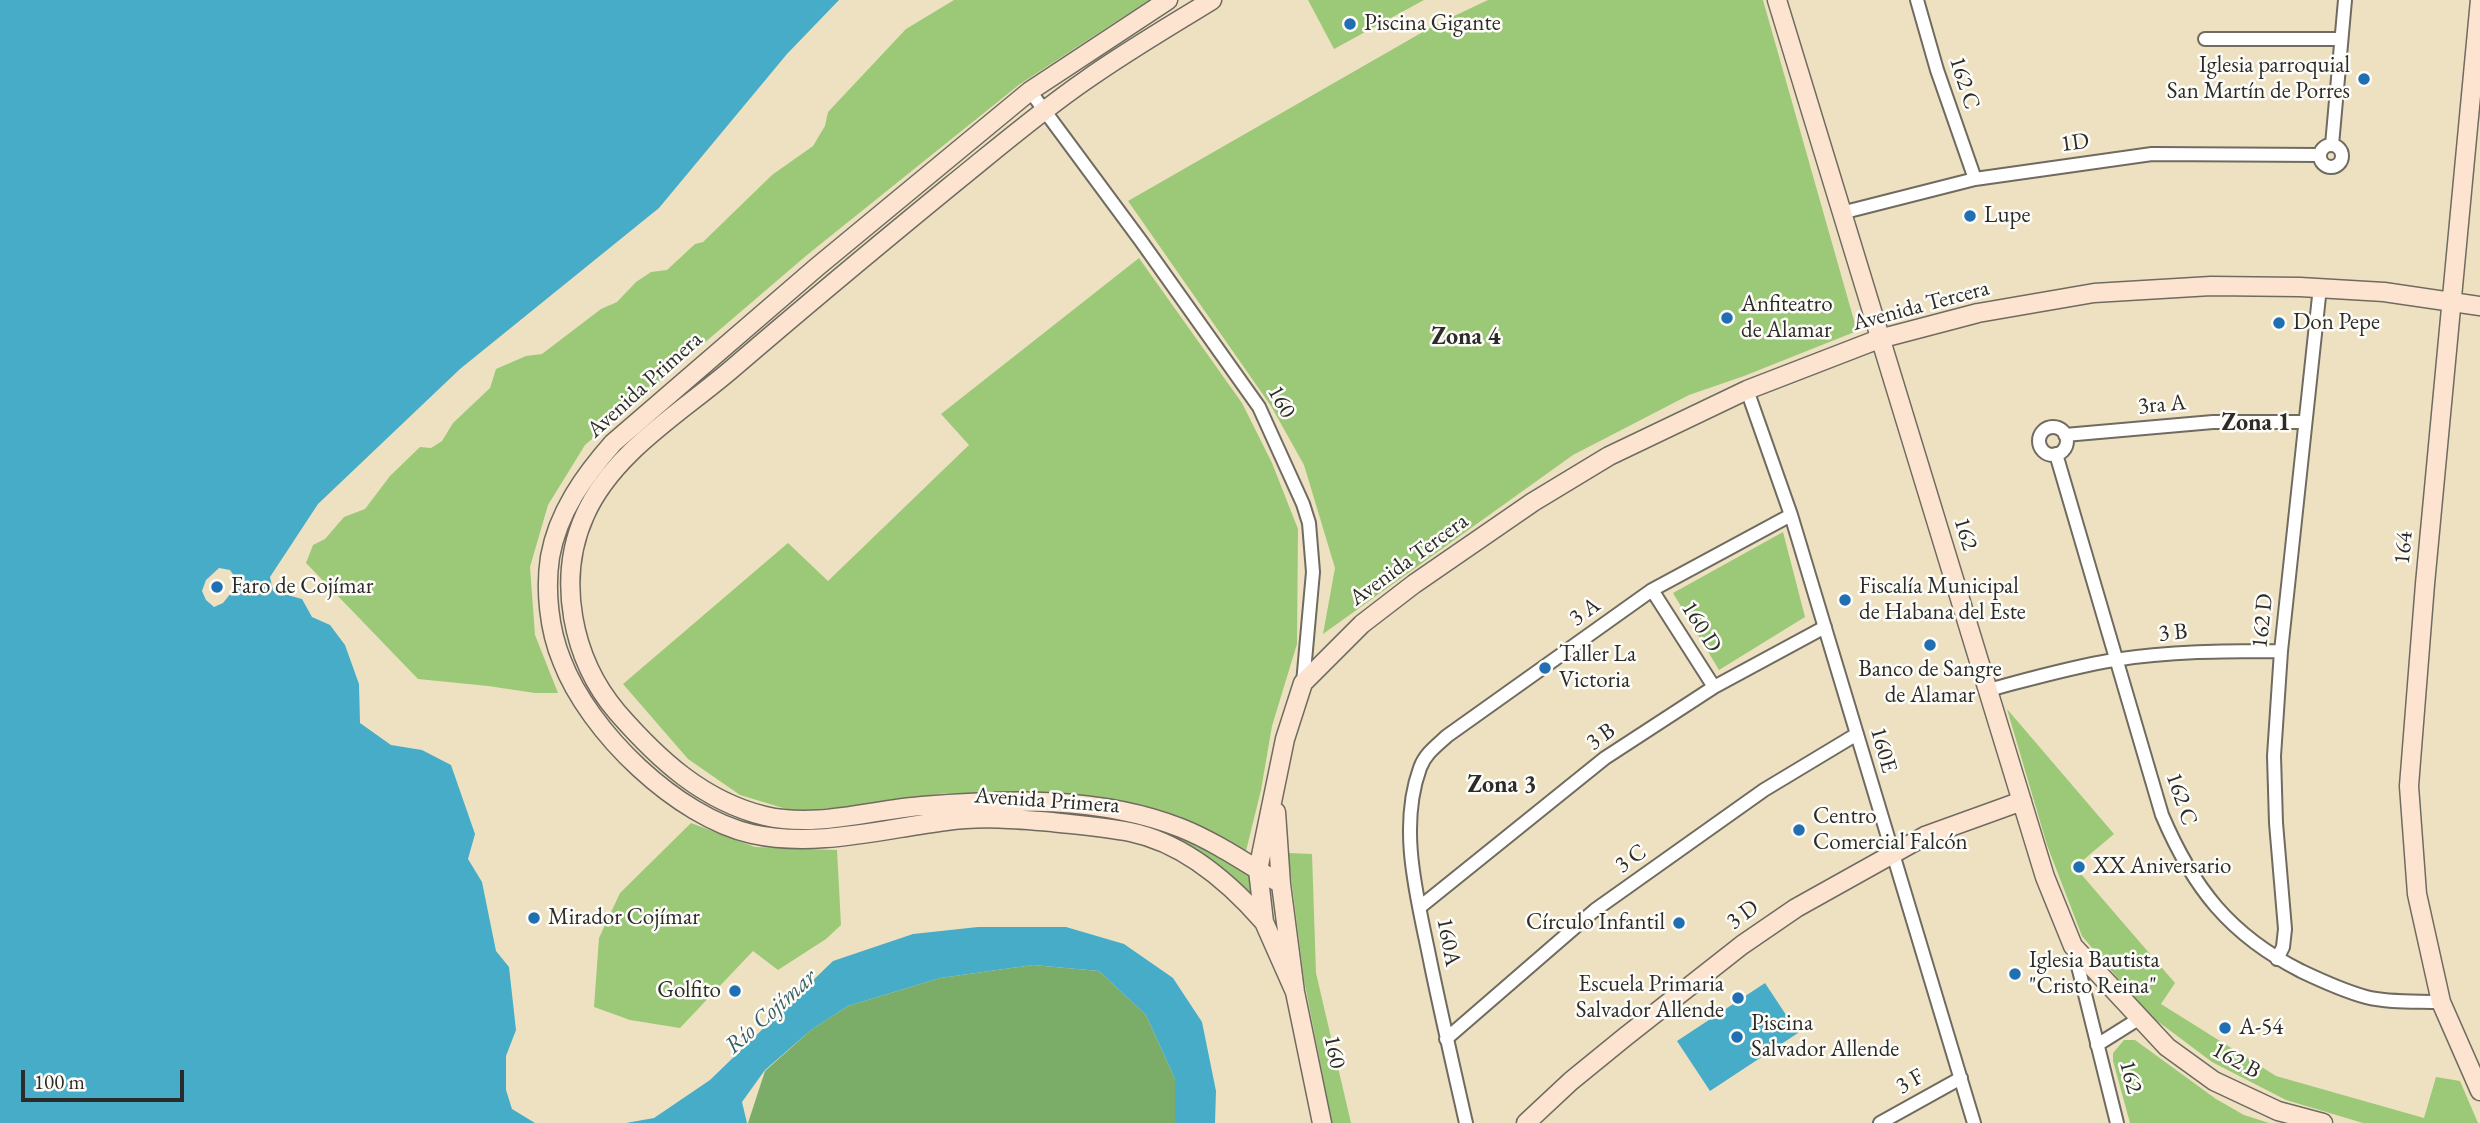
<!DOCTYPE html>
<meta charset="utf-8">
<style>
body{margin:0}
#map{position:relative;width:2480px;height:1123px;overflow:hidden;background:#eee1c2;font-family:"EB Garamond",serif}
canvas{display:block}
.scale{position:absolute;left:21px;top:1070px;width:163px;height:32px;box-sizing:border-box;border:4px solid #2b2b2b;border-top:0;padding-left:9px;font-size:21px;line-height:24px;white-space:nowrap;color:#2b2b2b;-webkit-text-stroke:5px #fdfcf7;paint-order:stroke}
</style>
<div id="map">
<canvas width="2480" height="1123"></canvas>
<div class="scale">100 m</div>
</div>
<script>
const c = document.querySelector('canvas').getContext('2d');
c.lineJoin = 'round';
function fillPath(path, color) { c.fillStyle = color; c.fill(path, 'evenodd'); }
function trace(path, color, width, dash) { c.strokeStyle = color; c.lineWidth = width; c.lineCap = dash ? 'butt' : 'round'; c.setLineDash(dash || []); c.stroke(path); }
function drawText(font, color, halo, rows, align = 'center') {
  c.font = font + ' "EB Garamond",serif'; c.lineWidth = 5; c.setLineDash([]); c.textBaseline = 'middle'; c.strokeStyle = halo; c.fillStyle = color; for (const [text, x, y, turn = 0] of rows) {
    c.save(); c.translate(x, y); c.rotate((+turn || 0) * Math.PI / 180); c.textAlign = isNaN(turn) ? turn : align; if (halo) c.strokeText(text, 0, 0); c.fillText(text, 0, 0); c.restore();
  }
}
fillPath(new Path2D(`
 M954,0H1149L1020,84L807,255L585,445L548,505L530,567L535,635L558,693H535L488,686L418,679L306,563L313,545L325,539L344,517L365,509L390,476L420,447L431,448L442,441L453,423L490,388L496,369L526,356L542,354L601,309L617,302L636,282L651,272L667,270L695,244L703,242L772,175L813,146L825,126L828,112L906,29Z
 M1308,0H1424L1334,49Z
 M1488,0H1763L1857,331L1744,376L1689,395L1573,455L1323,634L1335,568L1304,465L1271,406L1128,201L1435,25Z
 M1139,258L1242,403L1272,463L1298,529L1297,644L1272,726L1261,790L1246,851L1181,817L1119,800L1050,795L945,793L856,806L793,811L740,795L688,759L623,684L788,543L828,581L969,445L941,414Z
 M1783,532L1805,617L1719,670L1673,593Z
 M2007,709L2114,834L2075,867L2175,983L2161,1004L2276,1076L2424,1118L2436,1077L2460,1081L2478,1123H2363L2286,1100L2212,1062L2148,1014L2082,936L2047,845Z
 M1132,818L1192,840L1251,874L1257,901L1238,881L1188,844L1130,824Z
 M691,823L755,847L837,850L841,925L826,939L778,970L753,951L680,1028L630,1020L594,1007L599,938L620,893Z
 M1288,853L1312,854L1316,973L1351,1123H1332L1304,980Z
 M2124,1040H2135L2216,1099L2244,1115L2269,1123H2130L2113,1061V1053Z`), '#9bc977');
fillPath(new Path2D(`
 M1033,965L1099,971L1146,1015L1175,1079V1123H748L765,1071L811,1030L848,1006L940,978Z`), '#7cad68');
fillPath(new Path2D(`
 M0,0H839L787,54L659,208L460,369L318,504L270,577L273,591L302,599L312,617L330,625L345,645L359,684L360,723L391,745L422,750L451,765L475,834L468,859L482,882L496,951L509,967L516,1030L506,1056V1090L512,1109L535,1123H0ZM219,568L230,570L239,583L223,603L214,607L206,600L202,591L206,580Z
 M978,927H1066L1124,944L1173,978L1202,1022L1216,1091L1215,1123H1175V1079L1146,1015L1099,971L1033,965L940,978L848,1006L811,1030L765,1070L742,1102L747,1123H626L654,1118L710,1080L833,961L913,934Z
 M1765,983L1798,1033L1710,1091L1677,1041Z`), '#47acc7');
const street = new Path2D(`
 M1917,0L1937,70L1975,179
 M2205,39H2341
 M1030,91L1141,241L1259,407L1303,504L1309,523L1313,572L1303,683
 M2332,145L2345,0
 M2320 156a11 11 0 1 1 22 0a11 11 0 1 1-22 0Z
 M1841,213L1975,179L2152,154L2320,155
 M1747,390L1791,515L1974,1123
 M2039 441a14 14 0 1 1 28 0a14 14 0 1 1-28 0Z
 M2065,435L2213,422H2305
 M2056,454L2162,815C2193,888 2230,935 2301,971C2322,981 2344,991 2366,997C2389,1003 2417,1001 2441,1002
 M1652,590L1714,687
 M1988,690C2030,679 2071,667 2114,660C2169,651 2226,651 2281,651
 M1420,907L1605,758L1714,687L1825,627
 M2073,946L2117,1123
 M2277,959L2283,947L2285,929L2276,823L2274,756L2281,651L2320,287
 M1446,1039L1595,910L1764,790L1857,734
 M2097,1045L2140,1018
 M1466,1123C1454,1070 1442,1018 1431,965C1419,903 1397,831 1420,768C1425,754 1436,746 1447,736L1652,590L1791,515
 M1880,1123L1961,1078`);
const secondary = new Path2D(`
 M1168,0L1030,91L817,267L613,443C584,476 558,512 550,557C545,590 549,630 562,661C589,732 677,817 752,834C816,848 882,829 946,821C980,816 1017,819 1052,822C1078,825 1104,827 1130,832C1184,843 1229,882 1264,922
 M1212,0C1170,26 1127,51 1086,80C1038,113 994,151 948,188C876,247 804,307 733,368C682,412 613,452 585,515C556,579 572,659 617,712C658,759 703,801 765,816C817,828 870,810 922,806C1007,799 1100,796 1181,828C1216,842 1249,865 1281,884
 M1777,0L2045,877L2073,946L2167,1047L2214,1081L2278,1111L2323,1123
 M2480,0L2425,584L2409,786L2417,894L2441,1002L2480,1091
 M1276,812L1281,884L1295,992L1322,1123
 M1295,992L1264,922L1258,870L1285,739L1303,683L1362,624L1414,584L1533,502L1609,456L1747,390L1879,339L1978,313L2094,293L2211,286L2300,287L2384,292L2480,306
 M1526,1123L1571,1081L1625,1037L1742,945L1796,908L1925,836L2022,801`);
trace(street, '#6f6b60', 16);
trace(secondary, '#6f6b60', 21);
trace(street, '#fff', 12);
trace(secondary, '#fde4d1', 18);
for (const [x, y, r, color] of [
 [1350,24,7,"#1f6fb2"],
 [2364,79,7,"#1f6fb2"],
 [1970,216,7,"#1f6fb2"],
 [1727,318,7,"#1f6fb2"],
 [2279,323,7,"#1f6fb2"],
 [217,587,7,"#1f6fb2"],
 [1845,600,7,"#1f6fb2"],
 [1930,645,7,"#1f6fb2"],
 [1545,668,7,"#1f6fb2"],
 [1799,830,7,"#1f6fb2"],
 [2079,867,7,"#1f6fb2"],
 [534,918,7,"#1f6fb2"],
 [1679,923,7,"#1f6fb2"],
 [2015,974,7,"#1f6fb2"],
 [735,991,7,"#1f6fb2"],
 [1738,998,7,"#1f6fb2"],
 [2225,1028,7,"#1f6fb2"],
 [1737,1037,7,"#1f6fb2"]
]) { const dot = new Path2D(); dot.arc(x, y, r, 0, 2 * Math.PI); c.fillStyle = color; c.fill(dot); trace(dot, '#fdfcf7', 2.5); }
drawText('23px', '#2b2b2b', '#fdfcf7', [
 ["Piscina Gigante",1364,24],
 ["Iglesia parroquial",2350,66,"right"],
 ["San Martín de Porres",2350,92,"right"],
 ["Lupe",1984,216],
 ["Anfiteatro",1741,305],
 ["de Alamar",1741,331],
 ["Don Pepe",2293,323],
 ["Faro de Cojímar",231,587],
 ["Fiscalía Municipal",1859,587],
 ["de Habana del Este",1859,613],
 ["Taller La",1559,655],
 ["Victoria",1559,681],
 ["Banco de Sangre",1930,670,"center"],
 ["de Alamar",1930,696,"center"],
 ["Centro",1813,817],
 ["Comercial Falcón",1813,843],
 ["XX Aniversario",2093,867],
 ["Mirador Cojímar",548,918],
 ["Círculo Infantil",1665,923,"right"],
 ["Iglesia Bautista",2029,961],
 ["\"Cristo Reina\"",2029,987],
 ["Escuela Primaria",1724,985,"right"],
 ["Salvador Allende",1724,1011,"right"],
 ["Golfito",721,991,"right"],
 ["Piscina",1751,1024],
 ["Salvador Allende",1751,1050],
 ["A-54",2239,1028]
], 'left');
drawText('23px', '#2b2b2b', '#fdfcf7', [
 ["162 C",1964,83,72],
 ["1D",2075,143,-8],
 ["Avenida Tercera",1921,306,-15],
 ["Avenida Primera",645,385,-42],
 ["160",1281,402,61],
 ["3ra A",2162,405,-5],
 ["162",1965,534,73],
 ["164",2404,548,-85],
 ["Avenida Tercera",1409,560,-36],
 ["3 A",1585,612,-35],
 ["162 D",2263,621,-84],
 ["160 D",1701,627,58],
 ["3 B",2173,633,-5],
 ["3 B",1601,737,-35],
 ["160E",1883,750,74],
 ["162 C",2181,799,71],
 ["Avenida Primera",1047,801,4],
 ["3 C",1631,859,-35],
 ["3 D",1743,915,-36],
 ["160A",1448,942,79],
 ["160",1334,1052,78],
 ["162 B",2236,1061,29],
 ["162",2130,1077,75],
 ["3 F",1910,1082,-29]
]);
drawText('bold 24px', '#2b2b2b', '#fdfcf7', [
 ["Zona 4",1466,337],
 ["Zona 1",2256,423],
 ["Zona 3",1502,785]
]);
drawText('italic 24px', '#365f69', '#fdfcf7', [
 ["Río Cojímar",771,1012,-42]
]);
</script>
